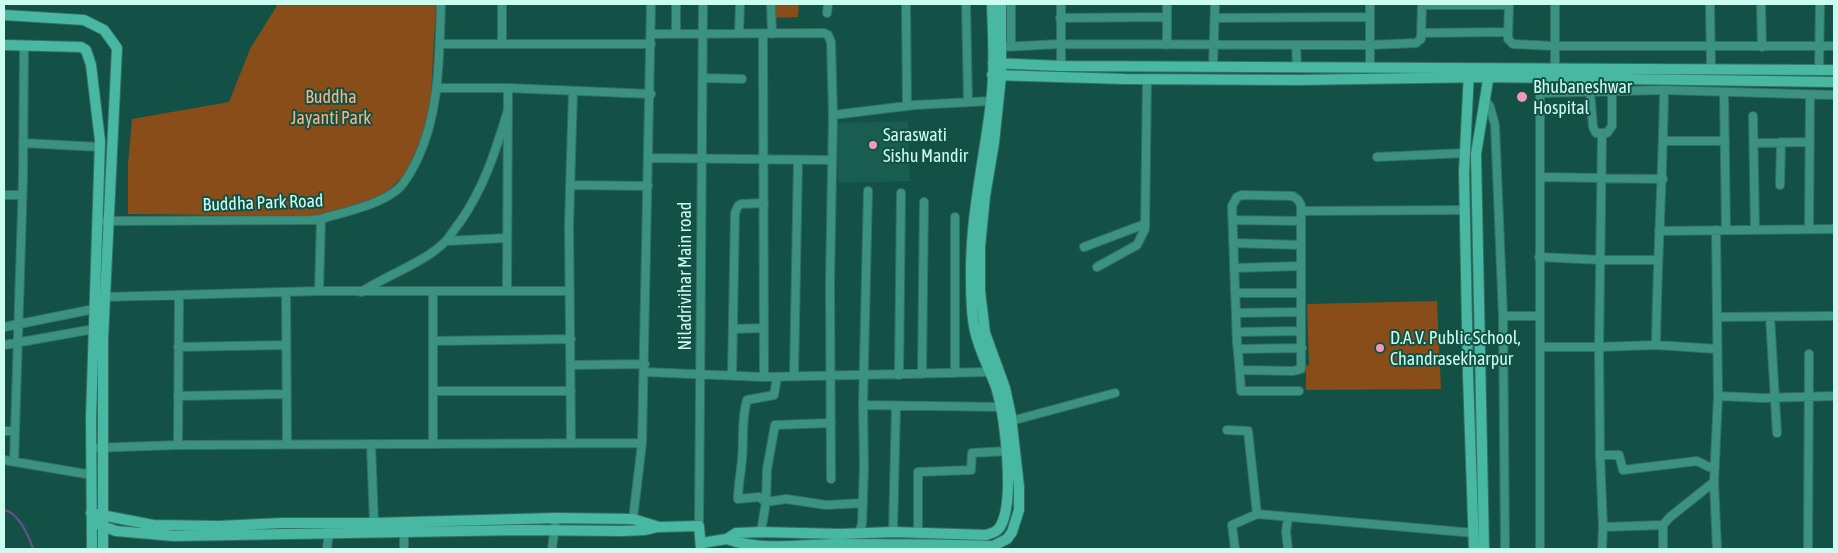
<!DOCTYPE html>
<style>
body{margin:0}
#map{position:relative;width:1838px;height:553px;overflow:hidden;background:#135045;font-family:"Asap Condensed",sans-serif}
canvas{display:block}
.frame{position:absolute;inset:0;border:5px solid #cafcef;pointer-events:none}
</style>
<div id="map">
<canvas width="1838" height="553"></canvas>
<div class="frame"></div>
</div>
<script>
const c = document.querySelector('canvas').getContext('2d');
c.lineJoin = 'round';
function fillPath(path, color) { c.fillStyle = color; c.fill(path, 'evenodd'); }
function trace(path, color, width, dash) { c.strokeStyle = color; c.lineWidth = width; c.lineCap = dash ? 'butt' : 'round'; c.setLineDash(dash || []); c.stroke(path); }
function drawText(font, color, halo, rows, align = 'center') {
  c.font = font + ' "Asap Condensed",sans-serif'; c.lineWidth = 4; c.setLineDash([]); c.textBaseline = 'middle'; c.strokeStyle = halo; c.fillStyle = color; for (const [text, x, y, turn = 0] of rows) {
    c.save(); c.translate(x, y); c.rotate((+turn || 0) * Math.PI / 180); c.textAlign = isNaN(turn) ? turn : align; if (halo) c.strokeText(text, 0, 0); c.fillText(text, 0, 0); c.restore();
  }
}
fillPath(new Path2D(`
 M908,121L910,181L838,183L836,123Z`), '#195d51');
fillPath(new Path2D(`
 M278,4H436L430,112L418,148L404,175L386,193L347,208L314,216L128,214V164L132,119L229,102L250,49Z
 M773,4H799L798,17L772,18Z
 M1437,301L1441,389L1306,390V366L1309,365L1307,304Z`), '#884d18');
trace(new Path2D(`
 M4,510C18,512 29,536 33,549`), '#5f508a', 2.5);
const street = new Path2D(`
 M771,4L772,34
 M906,4L907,106
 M966,4L968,102
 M1011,4V46
 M1061,4V66
 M1167,4V45
 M1370,4V67
 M1509,4L1508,39L1513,44L1554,46H1834
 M1710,4L1711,69
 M1761,4L1762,47
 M1422,5H1509
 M827,13L828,4
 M1060,18L1167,17
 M1215,18L1370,17
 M739,33L740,4
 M1422,33L1507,32
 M651,34L824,33L828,35L831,42L833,115L830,282L831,479
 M676,34V4
 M763,34L764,377
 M502,43V4
 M440,44H651
 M1296,45L1297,67
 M1002,47L1060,44L1370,45L1416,43L1421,39L1422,4
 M1213,66L1215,4
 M1555,69V4
 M1819,70L1820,4
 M703,78L742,79
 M436,88H508L651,94
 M1590,91L1593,127L1596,133H1607L1612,126V91
 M1541,93L1664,90L1834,95
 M1724,93L1726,230
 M1485,100L1490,107L1495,125L1503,316L1505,549
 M833,115L915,105L991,101
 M1753,116L1755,230
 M1602,134L1599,347L1600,455H1619L1623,470L1697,461L1709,467H1715
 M1663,141H1725
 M23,143L100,147
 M1754,143L1809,142
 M1377,157L1465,153
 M649,158L832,160
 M1540,177L1663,179
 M570,185L648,186
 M1780,185L1781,142
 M4,195H22
 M1301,211L1465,210
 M1233,220L1301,221
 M104,221L311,220L321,219C344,212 380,205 398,189C406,182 412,170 417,160C440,112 439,57 441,4
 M1809,229L1810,96
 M1716,230L1718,396L1714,482L1717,549
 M1659,231L1834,229
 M446,241L506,238
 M1233,243L1301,245
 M1084,247L1145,224
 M1539,257L1602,260H1657
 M1097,267L1137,245L1145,229L1147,79
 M1234,268L1301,266
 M507,290L508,88
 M319,291L321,219
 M361,292C387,275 424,263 446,241C451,235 455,228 460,222C484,188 496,150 508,110
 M286,293L287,444
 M1236,293H1301
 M105,297L319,291H570
 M1236,313L1301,312
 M1503,316H1539
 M1717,317L1834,316
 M1770,317L1777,433
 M4,327L94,309
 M733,329L764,328
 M1237,332L1301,331
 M433,341L571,339
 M4,345L94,329
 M1656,345C1657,260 1663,175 1664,90
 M178,347L286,345
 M1540,347H1599L1656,345L1717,349
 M1238,349L1302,348
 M571,365L645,364
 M1240,370L1293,371L1301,369V205L1298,200L1293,196L1242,195L1237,197L1232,206L1237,343C1239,359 1240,376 1241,391H1299
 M645,372L764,377L989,372
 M955,373V217
 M922,374L924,202
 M732,375L735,213L738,206L741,204L764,203
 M899,375L901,193
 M794,376L798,160
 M433,391H571
 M178,396L287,394
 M1718,396L1763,398L1834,396
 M863,405L1001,407
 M1011,421L1115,393
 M831,423L775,425L767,469L766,502L786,499L826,505L863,503
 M1227,430L1248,431L1257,514
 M4,431H15
 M571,443L569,224L573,91
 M371,444L374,523
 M433,444V291
 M178,445L179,295
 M92,448L178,445L642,443
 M1600,455L1603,527L1663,525
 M4,460L92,475
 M14,462L23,178L24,46
 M1288,517L1286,532L1288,549
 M633,519L642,443L651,4
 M699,526L703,4
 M761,532L766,502L759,497L738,499C738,485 741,473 742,459C744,440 741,419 747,400L774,395L777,377
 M893,532L896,406
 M859,533L862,524L864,468L863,405L868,191
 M918,534V472L971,470L972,453L1008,451
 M327,549L329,530
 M404,549V529
 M552,549L556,518
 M1235,549L1232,525L1257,514L1474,533
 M1540,549V78
 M1602,549L1603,527
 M1663,549V525L1670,517L1714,482
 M1808,549L1809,354`);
const secondary = new Path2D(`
 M4,15L84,20L104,30L117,48L103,339V549
 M4,45L81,47L86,50L91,65L100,141L91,418L92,549
 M993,63L1061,66L1834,70
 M1469,72L1464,172L1468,375L1474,549
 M992,75L1125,79L1298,80L1486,77L1834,82
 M91,513L153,525L219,526L282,523H374L556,518L633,519L659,527L699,526L701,549
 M97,524L116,531L174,536L520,530L621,531L645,530L658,527
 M727,539C760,551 798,545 833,544C886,544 940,544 993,546L1007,539L1012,532L1019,510V487L1011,416L1005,388L985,333L980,291V247L985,196L994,143L1001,76V4
 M701,543L727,539L736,533L761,532L840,534L893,532L986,535C992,533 998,532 1001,525C1015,499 1005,416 996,387C989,368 979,350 975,331C971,314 971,295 971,278C970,217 984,162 991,102C995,70 993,36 992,4
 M1484,549L1476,154L1489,74`);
trace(street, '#346f64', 10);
trace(secondary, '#346f64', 12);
trace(street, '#3b9281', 8);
trace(secondary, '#48b8a2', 10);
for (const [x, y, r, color] of [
 [1522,97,6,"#f09ab7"],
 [873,145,5,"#f09ab7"],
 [1380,348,5,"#f09ab7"]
]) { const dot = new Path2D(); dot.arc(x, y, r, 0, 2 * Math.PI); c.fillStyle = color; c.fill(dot); trace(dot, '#135045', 2); }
drawText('18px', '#cafcef', '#135045', [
 ["Bhubaneshwar",1533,87],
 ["Hospital",1533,108],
 ["Saraswati",883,135],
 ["Sishu Mandir",883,156],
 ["D.A.V. Public School,",1390,338],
 ["Chandrasekharpur",1390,359]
], 'left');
drawText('18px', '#f6b584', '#135045', [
 ["Buddha",331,97],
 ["Jayanti Park",331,118]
]);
drawText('18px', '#cafcef', '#135045', [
 ["Buddha Park Road",263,203,-2],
 ["Niladrivihar Main road",685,276,-90]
]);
</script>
